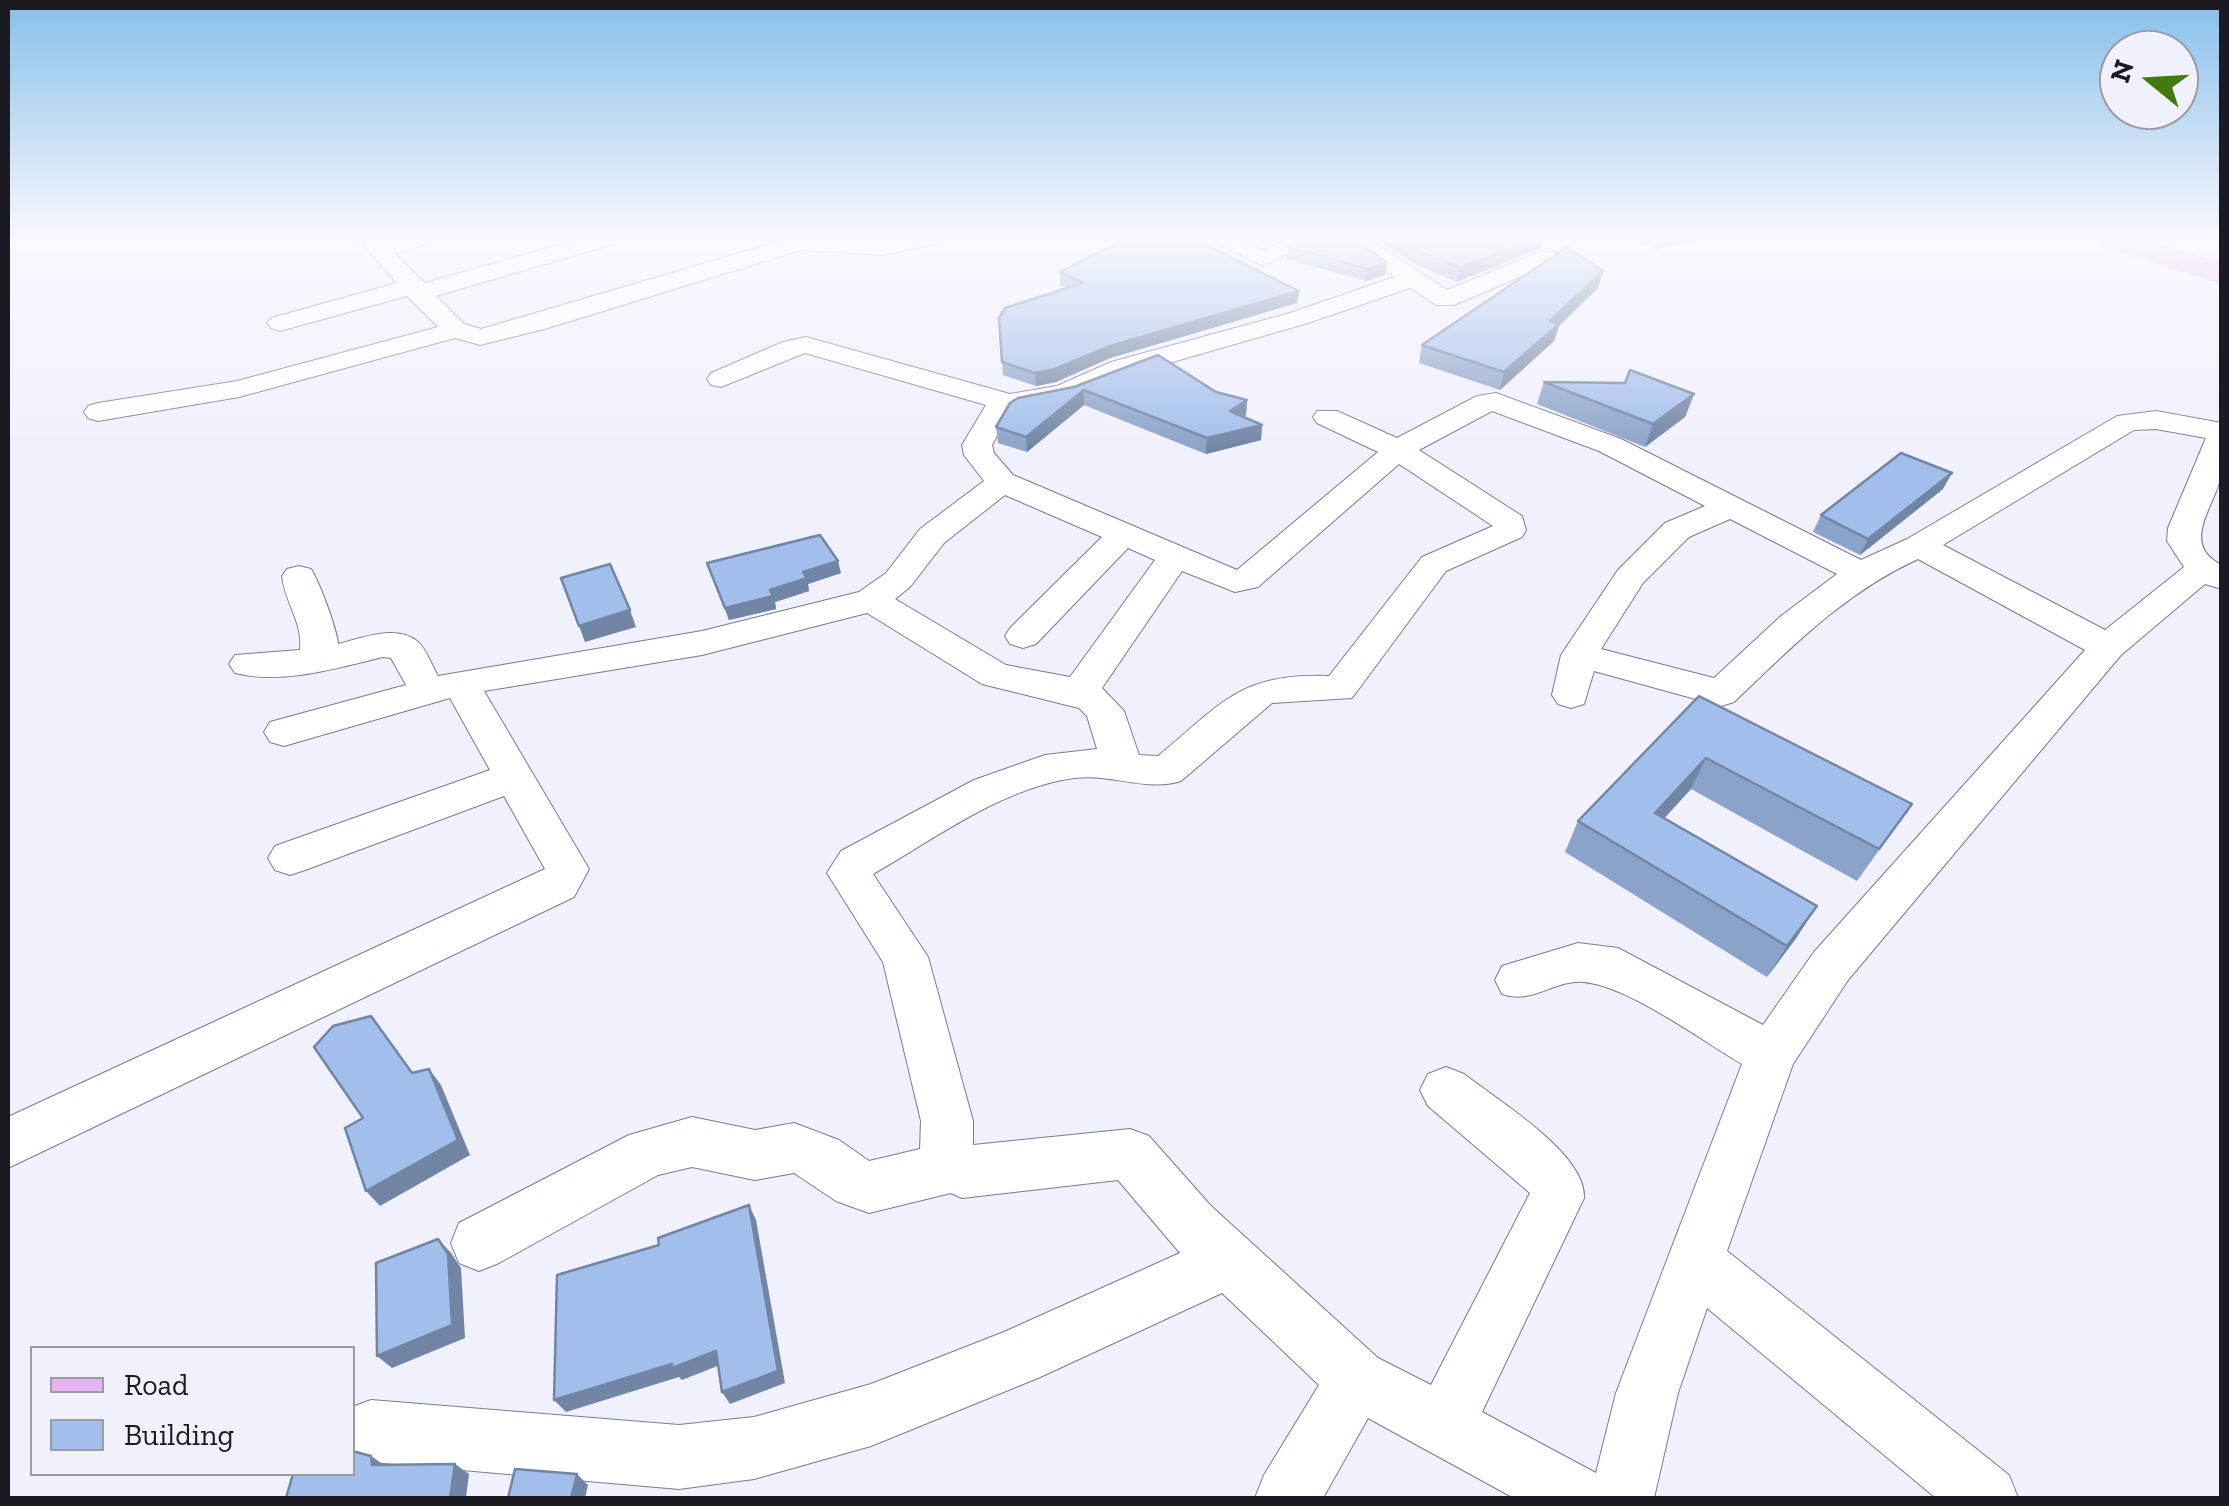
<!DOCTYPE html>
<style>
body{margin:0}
#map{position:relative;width:2229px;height:1506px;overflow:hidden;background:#f1f0fd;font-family:"Zilla Slab",serif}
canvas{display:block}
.frame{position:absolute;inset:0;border:10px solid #1b1a22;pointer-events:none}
.legend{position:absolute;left:30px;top:1346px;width:325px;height:130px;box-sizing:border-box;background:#f1f0fd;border:2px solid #9b9aa5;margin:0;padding:12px 18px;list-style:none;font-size:30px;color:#1b1a22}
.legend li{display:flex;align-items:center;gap:20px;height:50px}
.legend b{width:50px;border:2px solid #9b9aa5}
.north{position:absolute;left:2099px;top:30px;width:100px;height:100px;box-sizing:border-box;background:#f1f0fd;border:2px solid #9b9aa5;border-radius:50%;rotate:288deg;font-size:28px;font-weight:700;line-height:40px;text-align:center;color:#1b1a22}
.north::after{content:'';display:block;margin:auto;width:35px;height:45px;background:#427a0f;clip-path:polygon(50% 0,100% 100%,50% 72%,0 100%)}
</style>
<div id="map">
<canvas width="2229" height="1506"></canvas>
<div class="frame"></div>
<ul class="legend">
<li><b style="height:12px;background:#e6b4ef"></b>Road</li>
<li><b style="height:28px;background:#a2beea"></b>Building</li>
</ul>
<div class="north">N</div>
</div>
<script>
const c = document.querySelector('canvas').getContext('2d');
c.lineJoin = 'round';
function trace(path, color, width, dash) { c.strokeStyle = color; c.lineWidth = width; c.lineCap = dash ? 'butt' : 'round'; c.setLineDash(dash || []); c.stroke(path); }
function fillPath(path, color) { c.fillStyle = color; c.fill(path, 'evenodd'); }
const minor = new Path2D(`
 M358,239H431L428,244L395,253L425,283L579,239H617L614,244L436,296L464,324L481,329L787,239H938L935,244L882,255L801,250L545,329L480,345L455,338L239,397L98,421L88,418L84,412L88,406L98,403L237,381L438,327L407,296L280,331L271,328L267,323L271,318L397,283Z
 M1208,239H1239L1263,250L1287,239H1318L1263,266Z
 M1342,239H1369L1447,290L1539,252H1555L1559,257L1555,262L1454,305H1436L1410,288L1308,323L1131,374L1074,399L1018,410L1008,416L992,445L994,453L1013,475L1237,570L1378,452L1317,423L1313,417L1317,411H1337L1397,438L1477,396L1496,393L1621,439L1861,560L1907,539L2117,416L2156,411L2222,423C2222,439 2224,457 2222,472C2217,504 2178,544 2222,565V589L2205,584L2121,655L1848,980L1793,1064L1727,1251L2009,1475L2018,1498H1936L1707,1308L1678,1393L1654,1498H1514L1368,1418L1323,1498H1255L1264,1475L1319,1385L1222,1293L1038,1378L871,1446L754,1479L679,1489L371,1462L352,1455V1407L371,1400L679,1425L754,1417L871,1384L1004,1332L1180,1253L1118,1180L962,1198L951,1193L869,1213L836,1201L794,1173L755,1180L692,1167L658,1175L499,1263L479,1271L459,1263L451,1243L459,1223L629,1135L692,1117L755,1130L794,1123L839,1140L869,1161L920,1149L921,1121L883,962L827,873L841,851L974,780L1045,755L1097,749L1087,716L1079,708L982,684L867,613L702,655L484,691L589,869L574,897L8,1168V1117L545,869L504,796L305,870L290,875L275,870L268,858L275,846L490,770L450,698L284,746L270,742L264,732L270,722L406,685L391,658L383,657C337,668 282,685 235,673L229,664L235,655L300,650C303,622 285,603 282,576L287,569L299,566L311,569C319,581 337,629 338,644C360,639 395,624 417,641C426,648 432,666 438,676L702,631L859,592L886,573L920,529L984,481L964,455L962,445L986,405L805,353L721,387L711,385L707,379L711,373L783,342L806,337L1010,394L1057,386L1111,362L1290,313L1394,277ZM1492,411L1599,451L1705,506L1665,523L1618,570L1561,655L1552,695L1558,704L1571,708L1584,704L1594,671L1721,706L1734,702C1793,646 1844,593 1918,559L2085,650L1814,952L1763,1025L1618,948L1578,943L1502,966L1495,980L1502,994C1532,1005 1555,979 1584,982C1630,987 1701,1040 1742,1064L1616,1393L1596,1473L1482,1412L1584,1198C1587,1154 1497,1100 1464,1074L1446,1067L1428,1074L1420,1090L1428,1106L1530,1193L1431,1385L1378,1358L1211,1206L1149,1136L1130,1129L973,1145V1121L928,957L873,874C936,838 1002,788 1074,778C1111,773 1146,792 1181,781L1272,703L1352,698L1446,571L1522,537L1526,530L1522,516L1419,450ZM2156,429L2206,438L2168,528L2167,541L2184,567L2105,630L1943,545L2134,430ZM1399,464L1493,526L1422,557L1329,676C1239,673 1223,703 1158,756L1139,755L1124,711L1102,688L1182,571L1235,592L1258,587ZM1005,495L1102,537L1010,628L1005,636L1010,644L1023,648L1036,644L1128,548L1155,560L1070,677L1006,665L895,599L910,587L944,543ZM1730,519L1837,574L1781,616L1714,678L1601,649L1643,583L1689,537Z`);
const major = new Path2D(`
 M2095,239H2141L2222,264V283L2099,245Z`);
trace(minor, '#7c7a8e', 2);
trace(major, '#d1d1d3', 2);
fillPath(minor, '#fff');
fillPath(major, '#e6b4ef');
fillPath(new Path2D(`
 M1248,239H1278L1263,246Z
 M1375,239H1542L1540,248L1457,282L1417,265Z
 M1632,239H1704L1655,249Z
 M1212,245L1211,248L1299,291L1297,303L1110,358L1056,382L1036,386L1003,375L999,318L1067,288L1060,285V272Z
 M1288,247L1387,263L1385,275L1366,281L1286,259Z
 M1603,271L1598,288L1559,326L1554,341L1500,390L1419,363L1422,345Z
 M1544,382L1694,394L1685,417L1645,447L1537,404Z
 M1074,387L1247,400L1246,415L1244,417L1262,425L1261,440L1206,454L1084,405L1027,452L998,443L996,427Z
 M1943,489L1860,555L1813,532L1821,515Z
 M707,563L841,573L808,584L809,591L775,602L776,609L729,620Z
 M1699,696L1912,804L1857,881L1691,789L1664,818L1797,937L1767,977L1565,852L1578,821Z`), '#8ba3c9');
fillPath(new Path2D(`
 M1264,239H1278L1263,246Z
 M1532,239H1542L1540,248L1457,282L1460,268Z
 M1704,239L1655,249L1657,240Z
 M1387,263L1385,275L1366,281L1367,269Z
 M1603,271L1598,288L1559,326L1554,341L1500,390L1504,372L1550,321Z
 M1299,291L1297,303L1110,358L1056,382L1036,386L1035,373L1110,346Z
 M1084,390V405L1027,452L1026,437Z
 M1694,394L1685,417L1645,447L1653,424Z
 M1247,400L1246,415L1228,426L1230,411Z
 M1262,425L1261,440L1206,454L1207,438Z
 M1952,473L1943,489L1860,555L1868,539Z
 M838,561L841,573L808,584L809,591L775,602L776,609L729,620L725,608L770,590L803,572Z
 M630,610L636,627L585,642L579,626Z
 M1706,758L1691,789L1640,845L1655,813Z
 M1817,906L1797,937L1767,977L1787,946Z
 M429,1069L441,1085L470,1155L380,1206L366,1191Z
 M749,1205L756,1220L785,1383L730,1404L722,1392Z
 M438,1239L451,1253L461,1268L465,1338L392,1368L377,1356Z
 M716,1351L725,1363L682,1380L679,1377L566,1412L554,1400Z
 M371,1456L387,1467L372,1465Z
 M455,1464L469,1474L466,1498H450Z
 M577,1474L588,1485L585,1498H571Z`), '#7185a4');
const building = new Path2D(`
 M1124,239H1210L1208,246L1299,291L1110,346L1055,369L1035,373L1002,362L999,318L1005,308L1083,283L1060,272Z
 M1303,239H1354L1387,263L1367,269L1288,247Z
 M1399,239H1532L1460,268L1419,251Z
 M1567,247L1603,271L1550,321L1559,324L1504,372L1422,345Z
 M1158,355L1216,392L1247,400L1230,411L1262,425L1207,438L1084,390L1026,437L996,427L1010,403L1018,398L1074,387Z
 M1630,370L1694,394L1653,424L1544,382L1625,383Z
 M1901,453L1952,473L1868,539L1821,515Z
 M820,535L838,561L803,572L807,578L770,590L773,596L725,608L707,563Z
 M610,564L630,610L579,626L561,578Z
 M1699,696L1912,804L1879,849L1706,758L1655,813L1817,906L1787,946L1578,821Z
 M371,1016L412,1073L429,1069L458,1140L366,1191L345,1128L363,1118L314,1047L333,1026Z
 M749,1205L778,1371L722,1392L716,1351L672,1368V1364L554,1400L557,1275L659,1245L658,1238Z
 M438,1239L448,1254L452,1325L377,1356L376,1263Z
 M352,1451L371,1456L372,1465L455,1464L450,1498H286L293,1474H352Z
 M515,1469L577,1474L571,1498H508Z`);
fillPath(building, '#a2beea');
trace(building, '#7185a4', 2.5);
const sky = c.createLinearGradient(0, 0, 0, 450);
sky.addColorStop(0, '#87bfe9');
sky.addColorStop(0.53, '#f9f8fe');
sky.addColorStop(1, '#f9f8fe00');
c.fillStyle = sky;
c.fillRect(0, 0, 2229, 450);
</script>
